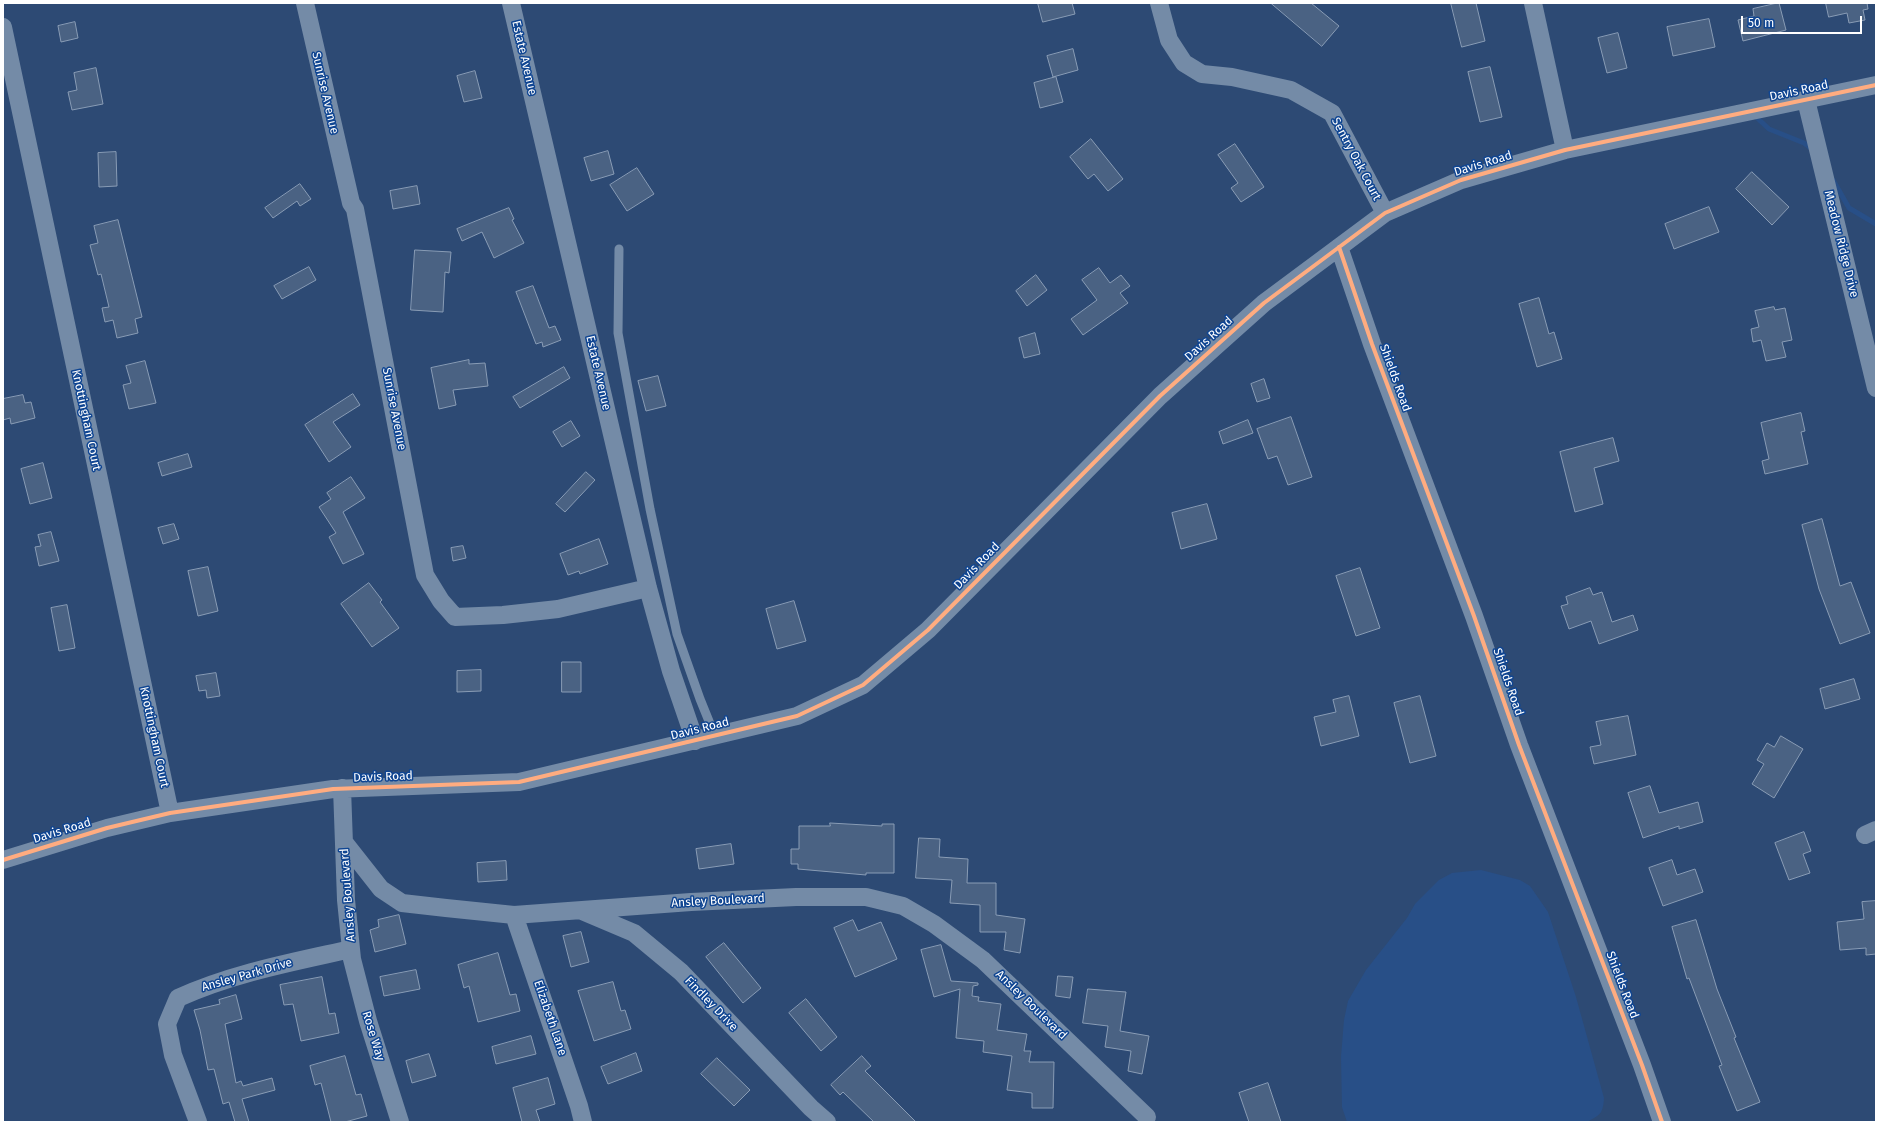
<!DOCTYPE html>
<style>
body{margin:0}
#map{position:relative;width:1879px;height:1125px;overflow:hidden;background:#2d4a74;font-family:"Fira Sans",sans-serif}
canvas{display:block}
.frame{position:absolute;inset:0;border:4px solid #fff;pointer-events:none}
.scale{position:absolute;left:1741px;top:16px;width:121px;height:18px;box-sizing:border-box;border:2px solid #fff;border-top:0;padding-left:5px;font-size:12px;line-height:14px;white-space:nowrap;color:#fff;-webkit-text-stroke:3px #0f4592;paint-order:stroke}
</style>
<div id="map">
<canvas width="1879" height="1125"></canvas>
<div class="frame"></div>
<div class="scale">50 m</div>
</div>
<script>
const c = document.querySelector('canvas').getContext('2d');
c.lineJoin = 'round';
function fillPath(path, color) { c.fillStyle = color; c.fill(path, 'evenodd'); }
function trace(path, color, width, dash) { c.strokeStyle = color; c.lineWidth = width; c.lineCap = dash ? 'butt' : 'round'; c.setLineDash(dash || []); c.stroke(path); }
function drawText(font, color, halo, rows, align = 'center') {
  c.font = font + ' "Fira Sans",sans-serif'; c.lineWidth = 3; c.setLineDash([]); c.textBaseline = 'middle'; c.strokeStyle = halo; c.fillStyle = color; for (const [text, x, y, turn = 0] of rows) {
    c.save(); c.translate(x, y); c.rotate((+turn || 0) * Math.PI / 180); c.textAlign = isNaN(turn) ? turn : align; if (halo) c.strokeText(text, 0, 0); c.fillText(text, 0, 0); c.restore();
  }
}
fillPath(new Path2D(`
 M1481,870L1520,880L1530,886L1548,912L1576,997L1604,1098C1603,1114 1600,1115 1587,1122H1347L1342,1107L1341,1057L1344,1020L1348,1001L1366,970L1407,918L1415,904L1439,880L1452,873Z`), '#284f87');
trace(new Path2D(`
 M1754,115L1769,129L1804,143L1812,149
 M1833,180L1849,208L1876,224`), '#284f87', 5);
const building = new Path2D(`
 M1038,3H1072L1075,14L1043,22Z
 M1271,3H1311L1339,26L1322,46Z
 M1451,3H1476L1485,41L1462,47Z
 M1779,3L1786,30L1743,41L1738,20L1754,16L1753,9Z
 M1826,3H1867L1868,9L1863,10L1865,20L1849,23L1847,13L1829,17Z
 M1709,19L1715,47L1673,56L1667,27Z
 M75,22L78,38L61,42L58,26Z
 M1618,33L1627,68L1607,73L1598,38Z
 M1073,49L1078,70L1053,77L1047,56Z
 M1490,67L1502,117L1480,122L1468,72Z
 M96,68L103,104L72,110L68,92L77,90L74,73Z
 M475,71L482,98L464,102L457,76Z
 M1056,77L1063,102L1040,108L1034,83Z
 M1091,139L1123,179L1108,191L1094,174L1088,179L1070,157Z
 M1235,144L1264,187L1241,202L1231,188L1238,183L1218,155Z
 M608,151L614,174L591,181L584,158Z
 M116,152L117,186L99,187L98,153Z
 M637,168L654,194L627,211L610,185Z
 M1752,172L1789,207L1772,225L1736,189Z
 M300,184L311,199L300,206L297,201L273,218L265,208Z
 M417,186L420,204L393,209L390,191Z
 M1709,207L1719,232L1674,249L1665,224Z
 M509,208L514,219L512,220L524,243L494,258L482,232L462,241L457,229Z
 M118,220L142,317L135,319L138,333L117,338L113,320L105,322L102,308L109,307L101,274L98,275L90,245L98,243L94,226Z
 M415,250L451,252L449,273L445,272L443,312L411,310Z
 M309,267L316,280L282,299L274,286Z
 M1099,268L1110,283L1121,275L1130,286L1120,293L1128,303L1083,335L1071,319L1097,300L1082,280Z
 M1036,275L1047,290L1027,306L1016,291Z
 M533,286L549,328L555,326L561,340L543,347L542,342L536,344L516,292Z
 M1539,298L1549,334L1554,332L1562,359L1537,367L1519,304Z
 M1774,307L1775,310L1785,308L1792,340L1782,342L1786,357L1766,361L1761,340L1753,342L1751,329L1759,327L1755,311Z
 M1035,333L1040,354L1024,358L1019,338Z
 M469,360V364L485,363L488,386L453,390L456,405L439,409L431,368Z
 M145,361L156,403L129,409L123,385L131,383L126,366Z
 M564,367L570,378L520,408L513,397Z
 M658,376L666,406L646,411L638,381Z
 M1264,379L1270,398L1257,402L1251,384Z
 M353,394L360,405L333,422L351,447L329,462L305,425Z
 M23,395L25,403L31,402L35,418L11,424L10,418L3,420V399Z
 M1801,413L1805,431L1801,432L1808,464L1765,474L1762,461L1769,459L1761,423Z
 M1291,417L1312,477L1288,485L1277,456L1268,459L1257,429Z
 M1248,420L1253,433L1223,444L1219,432Z
 M571,421L580,436L562,447L553,432Z
 M1613,438L1619,461L1594,468L1603,504L1575,512L1560,452Z
 M188,454L192,467L162,476L158,463Z
 M43,463L52,498L30,504L21,469Z
 M586,472L595,480L565,512L556,504Z
 M351,477L365,498L343,512L364,554L343,564L329,537L336,533L319,507L331,499L327,493Z
 M1207,504L1217,539L1181,549L1172,513Z
 M1822,519L1840,586L1851,582L1870,633L1840,644L1819,589L1802,525Z
 M174,524L179,539L163,544L158,528Z
 M51,532L59,561L39,566L35,547L41,546L38,535Z
 M599,539L608,564L580,574L579,571L568,575L560,554Z
 M463,546L466,558L453,561L451,548Z
 M208,567L218,611L198,616L188,571Z
 M1360,568L1380,628L1356,636L1336,576Z
 M369,583L382,600L380,602L399,628L372,647L341,604Z
 M1590,588L1593,595L1602,592L1612,622L1633,615L1638,630L1599,644L1591,621L1569,629L1561,606L1568,604L1566,597Z
 M794,601L806,641L777,649L766,609Z
 M67,605L75,648L59,651L51,608Z
 M562,662H581V692H562Z
 M481,670V691L457,692V671Z
 M216,673L220,696L207,698L206,690L199,691L196,676Z
 M1854,679L1860,699L1825,709L1820,689Z
 M1349,696L1359,736L1321,746L1314,717L1336,712L1333,700Z
 M1420,696L1436,756L1410,763L1394,703Z
 M1628,716L1636,755L1594,764L1590,747L1601,745L1596,722Z
 M1781,736L1803,749L1774,798L1752,784L1764,764L1757,760L1767,743L1774,747Z
 M1650,786L1659,813L1698,802L1703,822L1679,829V826L1643,838L1628,793Z
 M830,823L882,826V824H894V873H866V875L798,869V864H791V849H799V826H830Z
 M1804,832L1811,851L1803,854L1810,873L1789,880L1775,843Z
 M919,838L940,839L939,857L968,859L967,883H996V915L1025,919L1020,953L1004,950L1006,932H980V905L950,903L952,880L916,878Z
 M731,844L734,864L699,869L696,849Z
 M1672,860L1677,875L1695,869L1703,892L1663,906L1649,868Z
 M506,861L507,880L478,882L477,863Z
 M1876,901V954L1866,955V948L1840,950L1837,922L1864,919L1862,902Z
 M399,915L406,944L375,952L370,930L379,927L378,920Z
 M853,920L858,931L881,922L897,959L855,977L834,928Z
 M1696,920L1717,989L1736,1037L1734,1038L1760,1102L1737,1111L1719,1066L1722,1065L1689,978L1687,979L1672,927Z
 M581,932L589,962L571,967L563,936Z
 M724,943L761,988L743,1003L706,957Z
 M941,945L951,981L978,983V985L973,986L972,996L979,997L978,1001L1001,1004L997,1030L1027,1034L1024,1051H1031L1029,1062H1054L1053,1108H1032V1093L1007,1090L1012,1056L983,1052L984,1041L956,1038L960,989L934,997L921,950Z
 M498,953L510,995L516,994L520,1011L478,1022L469,986L464,988L458,965Z
 M416,970L420,989L384,996L380,977Z
 M1058,976L1073,977L1070,998L1056,996Z
 M322,977L329,1014L335,1013L339,1033L301,1041L293,1004L284,1005L280,985Z
 M613,982L621,1011L625,1010L631,1029L594,1041L578,991Z
 M1088,989L1126,992L1120,1031L1149,1036L1142,1074L1128,1071L1131,1051L1105,1047L1108,1026L1083,1023Z
 M236,995L242,1019L225,1024L236,1083L241,1081L243,1086L272,1078L275,1090L242,1099L249,1122H235L229,1102L223,1104L214,1069L208,1070L200,1030L194,1010L220,1004L219,1000Z
 M806,999L837,1037L821,1051L789,1013Z
 M531,1036L536,1054L496,1064L492,1047Z
 M636,1053L642,1071L608,1084L601,1067Z
 M429,1054L436,1076L412,1083L406,1061Z
 M345,1056L356,1095L361,1094L367,1116L345,1122H331L321,1083L315,1085L310,1066Z
 M862,1056L871,1066L865,1071L916,1122H874L843,1092L840,1095L831,1085Z
 M717,1058L750,1090L734,1106L701,1074Z
 M548,1078L555,1104L536,1110L540,1122H522L513,1088Z
 M1268,1083L1281,1122H1249L1239,1093Z`);
fillPath(building, '#4a6283');
trace(building, '#899cb5', 1);
trace(new Path2D(`
 M619,249L618,333L650,509L677,634L700,699L715,736`), '#748ba7', 9);
trace(new Path2D(`
 M305,3L351,203L355,209L425,575L441,601L455,617L503,615L558,609L648,588
 M511,3L648,588L671,671L695,741
 M1159,3L1169,40L1184,63L1202,74L1232,77L1291,90L1332,113L1385,213
 M1533,3L1565,150
 M3,27L170,813
 M1806,100L1876,388
 M1339,247L1372,344L1474,616L1519,745L1642,1065L1662,1122
 M342,788L346,900L352,959L368,1021L400,1122
 M1865,835L1876,830
 M344,842L381,889L402,903L446,908L514,915L691,902L796,897H866L903,906L934,924L983,960L1147,1117
 M3,860L107,828L170,813L333,789L519,782L797,716L863,685L928,630L1160,396L1264,303L1385,213L1461,180L1565,150L1876,85
 M582,911L634,933L681,972L811,1108L827,1122
 M514,915L579,1106L583,1122
 M198,1122L173,1055L167,1024L178,998C233,973 293,962 351,949`), '#748ba7', 18);
trace(new Path2D(`
 M1339,247L1372,344L1474,616L1519,745L1642,1065L1662,1122
 M3,860L107,828L170,813L333,789L519,782L797,716L863,685L928,630L1160,396L1264,303L1385,213L1461,180L1565,150L1876,85`), '#ffac80', 4);
drawText('12px', '#fff', '#0f4592', [
 ["Estate Avenue",524,58,77],
 ["Davis Road",1799,91,-12],
 ["Sunrise Avenue",325,93,77],
 ["Sentry Oak Court",1356,159,62],
 ["Davis Road",1483,164,-17],
 ["Meadow Ridge Drive",1841,244,76],
 ["Davis Road",1209,339,-42],
 ["Estate Avenue",598,373,77],
 ["Shields Road",1395,378,70],
 ["Sunrise Avenue",394,409,79],
 ["Knottingham Court",86,420,78],
 ["Davis Road",977,566,-46],
 ["Shields Road",1508,682,71],
 ["Davis Road",700,729,-14],
 ["Knottingham Court",154,737,78],
 ["Davis Road",383,777,-2],
 ["Davis Road",62,831,-17],
 ["Ansley Boulevard",348,895,-94],
 ["Ansley Boulevard",718,901,-3],
 ["Ansley Park Drive",247,975,-16],
 ["Shields Road",1622,985,69],
 ["Findley Drive",711,1004,46],
 ["Ansley Boulevard",1031,1005,44],
 ["Elizabeth Lane",550,1018,71],
 ["Rose Way",373,1036,73]
]);
</script>
